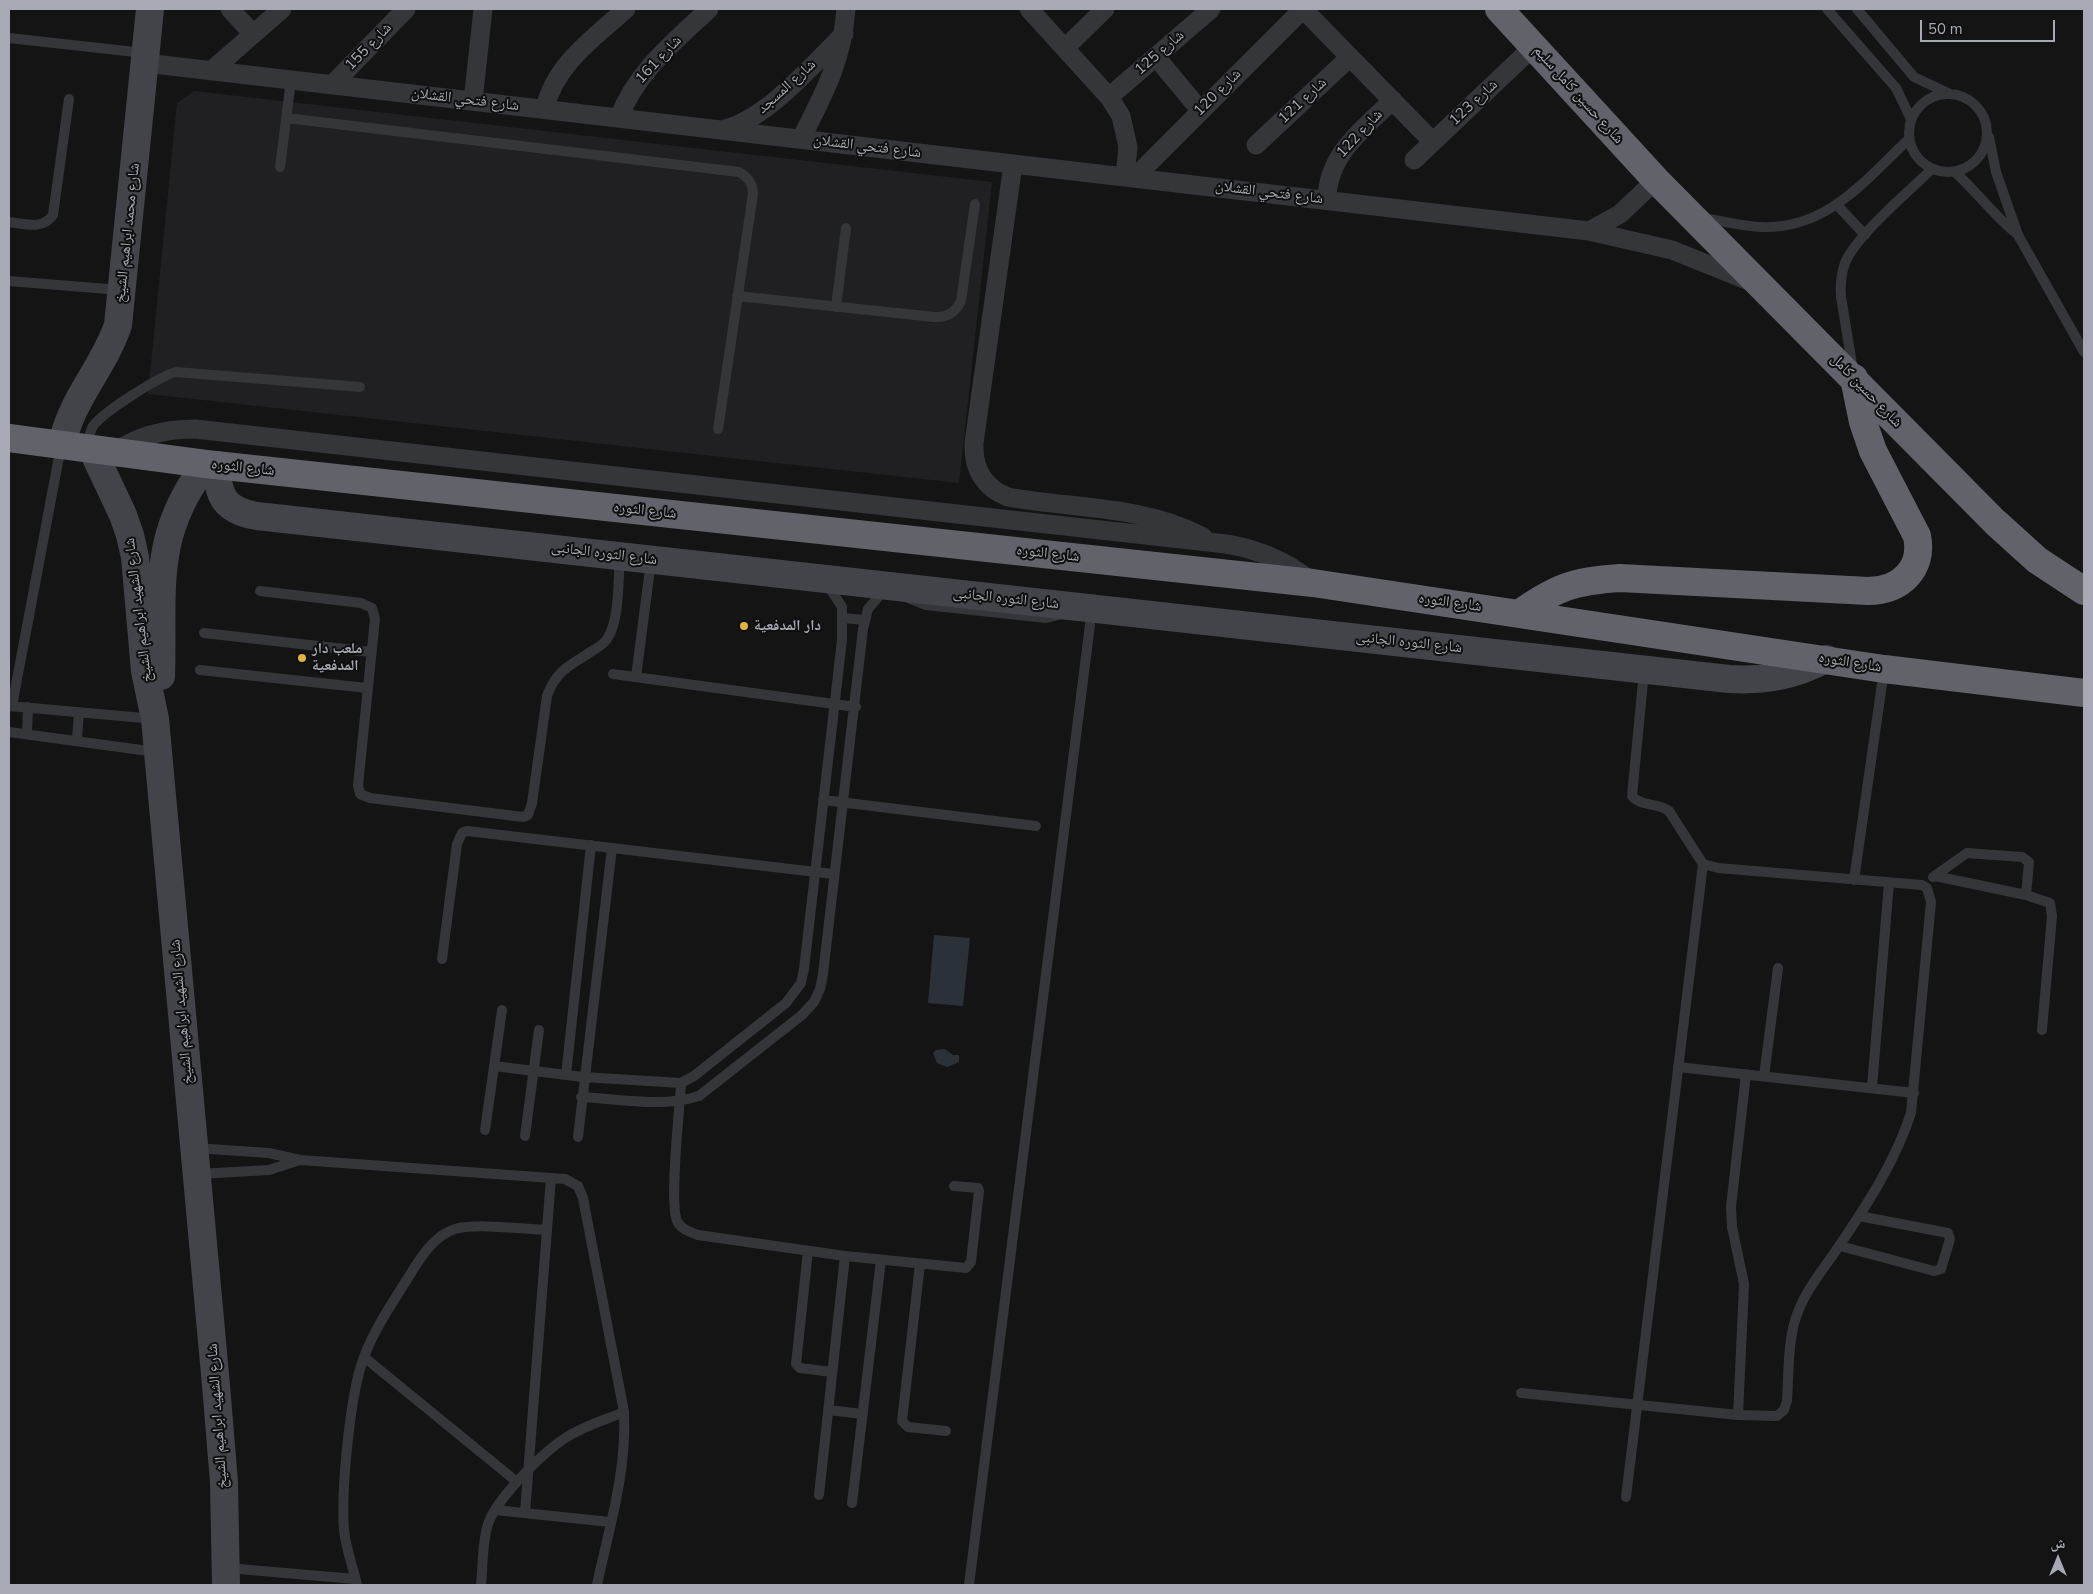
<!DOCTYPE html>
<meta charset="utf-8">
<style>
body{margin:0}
#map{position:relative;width:2093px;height:1594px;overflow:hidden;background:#141415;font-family:"Nunito Sans","Noto Naskh Arabic",sans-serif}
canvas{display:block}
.frame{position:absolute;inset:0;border:10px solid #a7aab4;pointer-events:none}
.north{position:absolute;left:2033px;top:1534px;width:50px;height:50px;-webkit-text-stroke:4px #0f0f10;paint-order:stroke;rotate:0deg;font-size:14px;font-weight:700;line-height:20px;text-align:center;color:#a7aab4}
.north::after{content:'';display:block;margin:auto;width:18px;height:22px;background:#a7aab4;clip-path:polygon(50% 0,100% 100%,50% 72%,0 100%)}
.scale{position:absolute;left:1920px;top:20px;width:135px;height:22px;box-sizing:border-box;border:2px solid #a7aab4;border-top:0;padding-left:6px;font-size:15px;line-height:18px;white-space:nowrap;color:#a7aab4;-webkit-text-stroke:4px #0f0f10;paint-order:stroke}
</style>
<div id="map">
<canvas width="2093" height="1594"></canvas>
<div class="frame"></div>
<div class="north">ش</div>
<div class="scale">50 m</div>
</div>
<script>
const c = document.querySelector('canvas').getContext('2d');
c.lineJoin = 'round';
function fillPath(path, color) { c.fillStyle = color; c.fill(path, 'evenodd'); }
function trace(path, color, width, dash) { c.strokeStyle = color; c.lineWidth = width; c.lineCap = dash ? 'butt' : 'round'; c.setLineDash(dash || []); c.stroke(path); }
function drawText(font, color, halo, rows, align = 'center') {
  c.font = font + ' "Nunito Sans","Noto Naskh Arabic",sans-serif'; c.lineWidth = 4; c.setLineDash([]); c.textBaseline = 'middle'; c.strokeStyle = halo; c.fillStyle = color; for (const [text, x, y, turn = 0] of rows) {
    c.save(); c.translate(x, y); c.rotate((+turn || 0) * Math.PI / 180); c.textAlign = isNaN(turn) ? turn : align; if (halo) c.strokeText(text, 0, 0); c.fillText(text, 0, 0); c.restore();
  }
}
fillPath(new Path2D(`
 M194,91L992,182L959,483L148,394L177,103Z`), '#202022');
fillPath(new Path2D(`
 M934,935L970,938L963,1006L928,1003Z
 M945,1049L953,1055H959V1062L947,1067L937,1063L933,1053L936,1050Z`), '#2b3138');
trace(new Path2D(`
 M1827,9L1896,88L1911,119
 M1857,9L1914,77L1950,94
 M9,38L144,53
 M1909 133a39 39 0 1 1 78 0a39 39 0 1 1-78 0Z
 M286,118L739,172C748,177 753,183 753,194L718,429
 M1989,137L1996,172L2018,235L2084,352
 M280,167L291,80
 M1955,172C1977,192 1994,216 2017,234
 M1838,206L1865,235
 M1703,218C1722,221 1741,226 1760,227C1827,230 1864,181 1909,139
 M9,222C24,224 43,230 53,215L69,99
 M9,281L120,290
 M737,296L934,317C947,318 955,313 961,301L975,204
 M836,307L846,228
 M1853,370L1841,297C1840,285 1841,274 1845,263C1856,236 1909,191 1932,169
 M91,447C89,440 89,434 92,428C99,414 160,376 176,372L360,387
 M260,591L361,603L372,608L375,619L358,785L360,794L370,798L523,817L528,815L532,803L547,696C556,670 571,665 592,651C597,648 604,644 607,639C620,620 618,579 620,556
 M906,597L926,605L1046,618L1059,615
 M843,618L865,620
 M204,633L371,652
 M200,670L367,688
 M613,674L856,707
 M636,677L651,561
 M9,706L155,719
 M12,706L61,446
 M9,732L156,752
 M27,734L28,707
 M77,740L79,712
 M823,800L1036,826
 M1935,876L2026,895L2050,903L2052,916L2042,1030
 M1933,877L1967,853L2022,857L2029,862L2026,895
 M1854,880L1884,670
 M442,959L457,844L462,833L467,831L833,874
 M494,1066L583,1077L681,1083L694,1076L786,1003L801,983L804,969L842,640V607L827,584
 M1678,1067L1914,1093
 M566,1075L591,845
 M1764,1076L1778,968
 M681,1083C680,1108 668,1208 678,1223C683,1230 690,1232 698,1235L845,1256L966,1268L971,1262L979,1191L978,1188L954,1186
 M1872,1087L1889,883
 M581,1097C620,1099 662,1108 699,1096L802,1015L814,1002L820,989L823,974L863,629L868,609L885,589
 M485,1130L502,1010
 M525,1136L539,1030
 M578,1137L612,848
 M195,1148L269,1153L300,1160L565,1179L578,1186L583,1198L624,1412C627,1472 609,1528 597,1585
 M198,1174L269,1170L300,1160
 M1840,1246L1934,1271L1941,1269L1950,1239L1948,1233L1859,1216
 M808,1251L796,1364L800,1368L832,1372
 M920,1264L902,1421L908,1427L946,1431
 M364,1357L517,1482
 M1521,1393L1738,1415L1777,1416L1784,1410L1787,1401C1789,1371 1787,1335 1800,1307C1809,1285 1826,1266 1839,1246C1867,1205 1896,1160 1911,1113L1931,902L1927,888L1922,885L1718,868L1703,864L1669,811C1659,803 1639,806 1632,796L1644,671
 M828,1410L863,1414
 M1738,1415L1744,1284L1732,1227L1731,1207L1746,1074
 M819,1495L845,1256
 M1626,1497L1703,864
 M852,1503L881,1260
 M495,1510L610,1522
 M525,1513L551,1178
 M227,1568L355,1579
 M357,1585C353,1567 346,1549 344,1530C341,1490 350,1393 364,1357C374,1330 391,1305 406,1281C418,1262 432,1236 455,1229C477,1223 522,1229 546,1230
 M481,1585C483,1565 482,1543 488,1524C497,1498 544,1451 567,1437C584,1426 605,1420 624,1412
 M969,1585L1092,609`), '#35363a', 10);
trace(new Path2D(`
 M230,9L253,34
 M1029,9L1109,97L1121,116L1128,147L1125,176
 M1303,9L1433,142
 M1065,48L1105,9
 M1156,57L1200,110
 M145,63L1589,231L1672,250L1749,281
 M211,71L282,9
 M332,85L406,9
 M1109,97L1211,9
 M473,101L483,9
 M545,109C554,65 594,38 626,9
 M619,118C636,72 674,42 709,9
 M725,129C768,118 812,65 844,34
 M801,139C824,93 842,62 846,9
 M1256,145L1350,57
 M1414,160L1534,46
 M1013,164L974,443C973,469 984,488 1008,497C1073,509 1143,505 1203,537
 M1134,178L1303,9
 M1327,200C1327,155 1363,129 1393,100
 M1589,231L1620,214L1656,180
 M115,452C139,435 166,429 195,429L1226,544C1257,549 1286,561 1311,581`), '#35363a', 19);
trace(new Path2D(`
 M62,445C71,399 103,369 118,325L150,9
 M92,449L123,515L130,535L135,557L145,671L155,719L216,1385L224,1482L226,1585
 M217,465C217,496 225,511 257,516L1729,679C1765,681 1794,676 1826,659
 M161,676C164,591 150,537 206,464`), '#43444a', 28);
trace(new Path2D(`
 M1499,9L1656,180L1995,522L2037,560L2084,591
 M9,438L206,464L1313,583L1884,669L2084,693
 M1520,613C1557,587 1574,581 1620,578L1868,591C1900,591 1924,569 1917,536L1873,451L1863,422L1854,378`), '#62636a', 28);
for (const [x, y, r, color] of [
 [744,626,5,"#e1b340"],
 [302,658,5,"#e1b340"]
]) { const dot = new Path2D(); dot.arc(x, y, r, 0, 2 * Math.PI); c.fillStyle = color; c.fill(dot); trace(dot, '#0f0f10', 2); }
drawText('15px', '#a7aab4', '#0f0f10', [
 ["شارع 155",369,47,-46],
 ["شارع 125",1160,53,-41],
 ["شارع 161",659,60,-47],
 ["شارع المسجد",787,87,-42],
 ["شارع 120",1218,93,-45],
 ["شارع حسين كامل سليم",1578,95,48],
 ["شارع فتحي القشلان",465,100,7],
 ["شارع 121",1303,101,-43],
 ["شارع 123",1474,103,-43],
 ["شارع 122",1360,134,-47],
 ["شارع فتحي القشلان",867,147,7],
 ["شارع فتحي القشلان",1269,193,7],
 ["شارع محمد ابراهيم الشيخ",128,233,-84],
 ["شارع حسين كامل",1866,391,46],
 ["شارع الثوره",243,468,6],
 ["شارع الثوره",645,511,6],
 ["شارع الثوره الجانبى",604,554,7],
 ["شارع الثوره",1048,554,6],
 ["شارع الثوره الجانبى",1006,599,6],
 ["شارع الثوره",1450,603,8],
 ["شارع الشهيد ابراهيم الشيخ",139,610,-97],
 ["شارع الثوره الجانبى",1409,643,6],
 ["شارع الثوره",1850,663,9],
 ["شارع الشهيد ابراهيم الشيخ",182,1012,-95],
 ["شارع الشهيد ابراهيم الشيخ",218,1416,-94]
]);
drawText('bold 15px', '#a7aab4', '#0f0f10', [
 ["دار المدفعية",754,626],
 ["ملعب دار",312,649],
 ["المدفعية",312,666]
], 'left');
</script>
